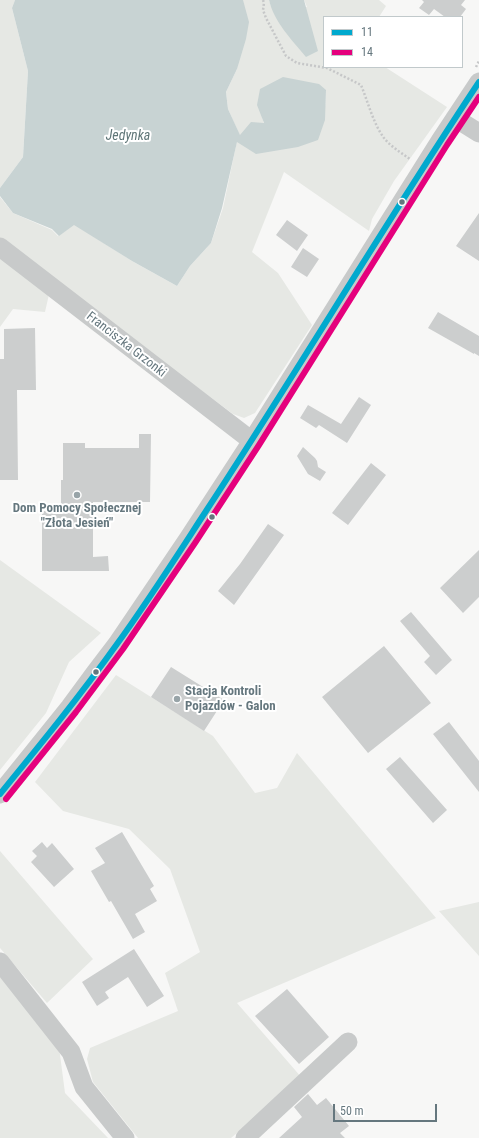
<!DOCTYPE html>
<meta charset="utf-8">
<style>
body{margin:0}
#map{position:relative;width:479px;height:1138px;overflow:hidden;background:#f7f7f6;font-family:"Roboto Condensed",sans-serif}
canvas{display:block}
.legend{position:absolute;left:323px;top:16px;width:140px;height:52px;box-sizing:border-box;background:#fff;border:1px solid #c1c9cb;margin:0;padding:5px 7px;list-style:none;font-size:12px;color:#65777e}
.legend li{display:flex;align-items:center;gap:8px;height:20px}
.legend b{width:20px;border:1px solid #c1c9cb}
.scale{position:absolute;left:333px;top:1104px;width:104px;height:18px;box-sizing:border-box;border:2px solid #65777e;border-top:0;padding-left:5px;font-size:12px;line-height:14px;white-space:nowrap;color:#65777e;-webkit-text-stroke:3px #fff;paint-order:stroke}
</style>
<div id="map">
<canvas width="479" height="1138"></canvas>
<ul class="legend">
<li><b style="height:5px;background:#00a9ce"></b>11</li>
<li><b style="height:5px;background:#e5007d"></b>14</li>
</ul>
<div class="scale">50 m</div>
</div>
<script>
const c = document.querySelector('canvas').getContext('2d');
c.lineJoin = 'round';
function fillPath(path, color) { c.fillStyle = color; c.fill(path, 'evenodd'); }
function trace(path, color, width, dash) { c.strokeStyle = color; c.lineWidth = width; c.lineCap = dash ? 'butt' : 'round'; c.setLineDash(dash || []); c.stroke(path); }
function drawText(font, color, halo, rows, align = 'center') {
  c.font = font + ' "Roboto Condensed",sans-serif'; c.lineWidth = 4; c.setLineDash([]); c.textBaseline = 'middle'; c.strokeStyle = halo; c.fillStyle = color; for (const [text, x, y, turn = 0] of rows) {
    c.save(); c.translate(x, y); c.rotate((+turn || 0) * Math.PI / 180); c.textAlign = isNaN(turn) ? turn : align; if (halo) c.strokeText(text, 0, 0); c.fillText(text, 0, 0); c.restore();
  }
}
fillPath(new Path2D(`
 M0,0H15L12,8L28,71L23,157L0,188Z
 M242,0H269L271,6L307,7L304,0H379L386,6L379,17H324V67H385L447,107L394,181L372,219L369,231L284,172L252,252L278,273L312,325L255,413L244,418L233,414L0,240V197L13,213L52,230L58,236L74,224L132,261L177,286L190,266L211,243L223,208L237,141L325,107L326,90L262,117L264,124L240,136L228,109L226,92L237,69Z
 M0,252L50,290L45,312L13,309L0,327Z
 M0,560L101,633L69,662L46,713L0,770Z
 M116,675L213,736L255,793L277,788L297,753L436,918L237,1003L302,1078L231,1138H138L93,1082L87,1059L90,1048L178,1011L165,973L200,952L170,869L129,829L63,811L35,782Z
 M0,851L93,959L47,1003L0,948Z
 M479,902V956L439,911Z
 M0,971L59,1047L65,1093L108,1138H0Z`), '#e6e8e4');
fillPath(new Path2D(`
 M15,0H243L249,22L246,39L237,69L226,92L228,109L240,135L251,122L264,123L257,105L260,89L283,77L319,84L326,90L325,120L318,140L298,147L256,154L237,142L222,208L211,243L190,266L177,286L132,261L74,225L59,236L52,229L13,213L0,196V188L23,157L28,71L12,8Z
 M269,0H304L318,51L306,57C292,40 274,22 269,0Z`), '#c8d3d3');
fillPath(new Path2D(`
 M422,0H465L461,5L466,9L460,17H445L434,9L429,15L419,8L424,2Z
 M479,213V261L456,246Z
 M287,220L308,235L297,251L276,235Z
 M303,248L319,259L307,277L291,267Z
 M438,312L479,336V356L474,353V354L428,328Z
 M35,328L36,390H17L18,480H0V359H4V329Z
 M359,397L371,405L347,443L319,425L316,428L300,418L308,405L341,424Z
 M139,434H151L150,502H93V557L108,556L109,571H42V511H61V480H63V443H85V448H139Z
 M303,447L315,458L317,461L318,467L326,472L320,481L308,474L297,456Z
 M371,463L386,475L348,525L332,513Z
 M268,524L284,535L234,605L218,591L240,564Z
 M479,550V597L463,613L440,588Z
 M411,612L452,660L436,675L424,662L430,656L400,621Z
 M384,646L431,703L368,753L322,697Z
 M171,667L224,700L204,731L151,697Z
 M449,722L479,761V792L433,734Z
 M400,757L447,810L433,823L386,769Z
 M122,832L154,886L150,889L157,901L135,914L145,932L133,939L111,901L109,902L91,871L105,863L95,848Z
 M42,842L47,848L52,843L74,869L54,887L31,862L37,856L32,851Z
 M134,949L164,996L147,1007L128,977L105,992L109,998L97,1006L82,982Z
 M287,989L329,1037L299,1064L255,1016Z
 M308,1094L317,1105L326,1098L349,1126L340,1133L345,1138H279L302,1117L294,1107Z`), '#cccece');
trace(new Path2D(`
 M263,0L264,3L263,10L266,18L286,56L297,63L327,68L361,85C368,102 373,123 384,138C391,147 402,153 411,160
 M476,67L479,61`), '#c6c7c8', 2.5, [2, 2]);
trace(new Path2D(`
 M455,118L479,133
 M0,247L252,441
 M0,794L70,707L95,673L117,644L188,539L252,441L440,141L479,82
 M0,962L71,1052L84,1087L125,1138
 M245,1138L348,1042`), '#c8caca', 19);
trace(new Path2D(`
 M0,794C40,745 80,696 117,644C149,600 178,554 208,508C300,367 386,222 479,82`), '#00a9ce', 6);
trace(new Path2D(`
 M6,799L76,712L123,649L195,543L259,445L447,145L479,97`), '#e5007d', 6);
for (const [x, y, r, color] of [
 [402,202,3.5,"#65777e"],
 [77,495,4,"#98a4a8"],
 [212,517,3.5,"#65777e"],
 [96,672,3.5,"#65777e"],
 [177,699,4,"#98a4a8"]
]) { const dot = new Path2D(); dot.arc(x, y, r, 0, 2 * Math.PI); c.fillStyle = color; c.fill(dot); trace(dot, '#fff', 1.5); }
drawText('13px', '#65777e', '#fff', [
 ["Franciszka Grzonki",126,345,38]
]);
drawText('bold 13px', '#65777e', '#fff', [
 ["Dom Pomocy Społecznej",77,509],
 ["\"Złota Jesień\"",77,524],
 ["Stacja Kontroli",185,692,"left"],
 ["Pojazdów - Galon",185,707,"left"]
]);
drawText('italic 14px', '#607678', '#fff', [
 ["Jedynka",128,136]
]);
</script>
